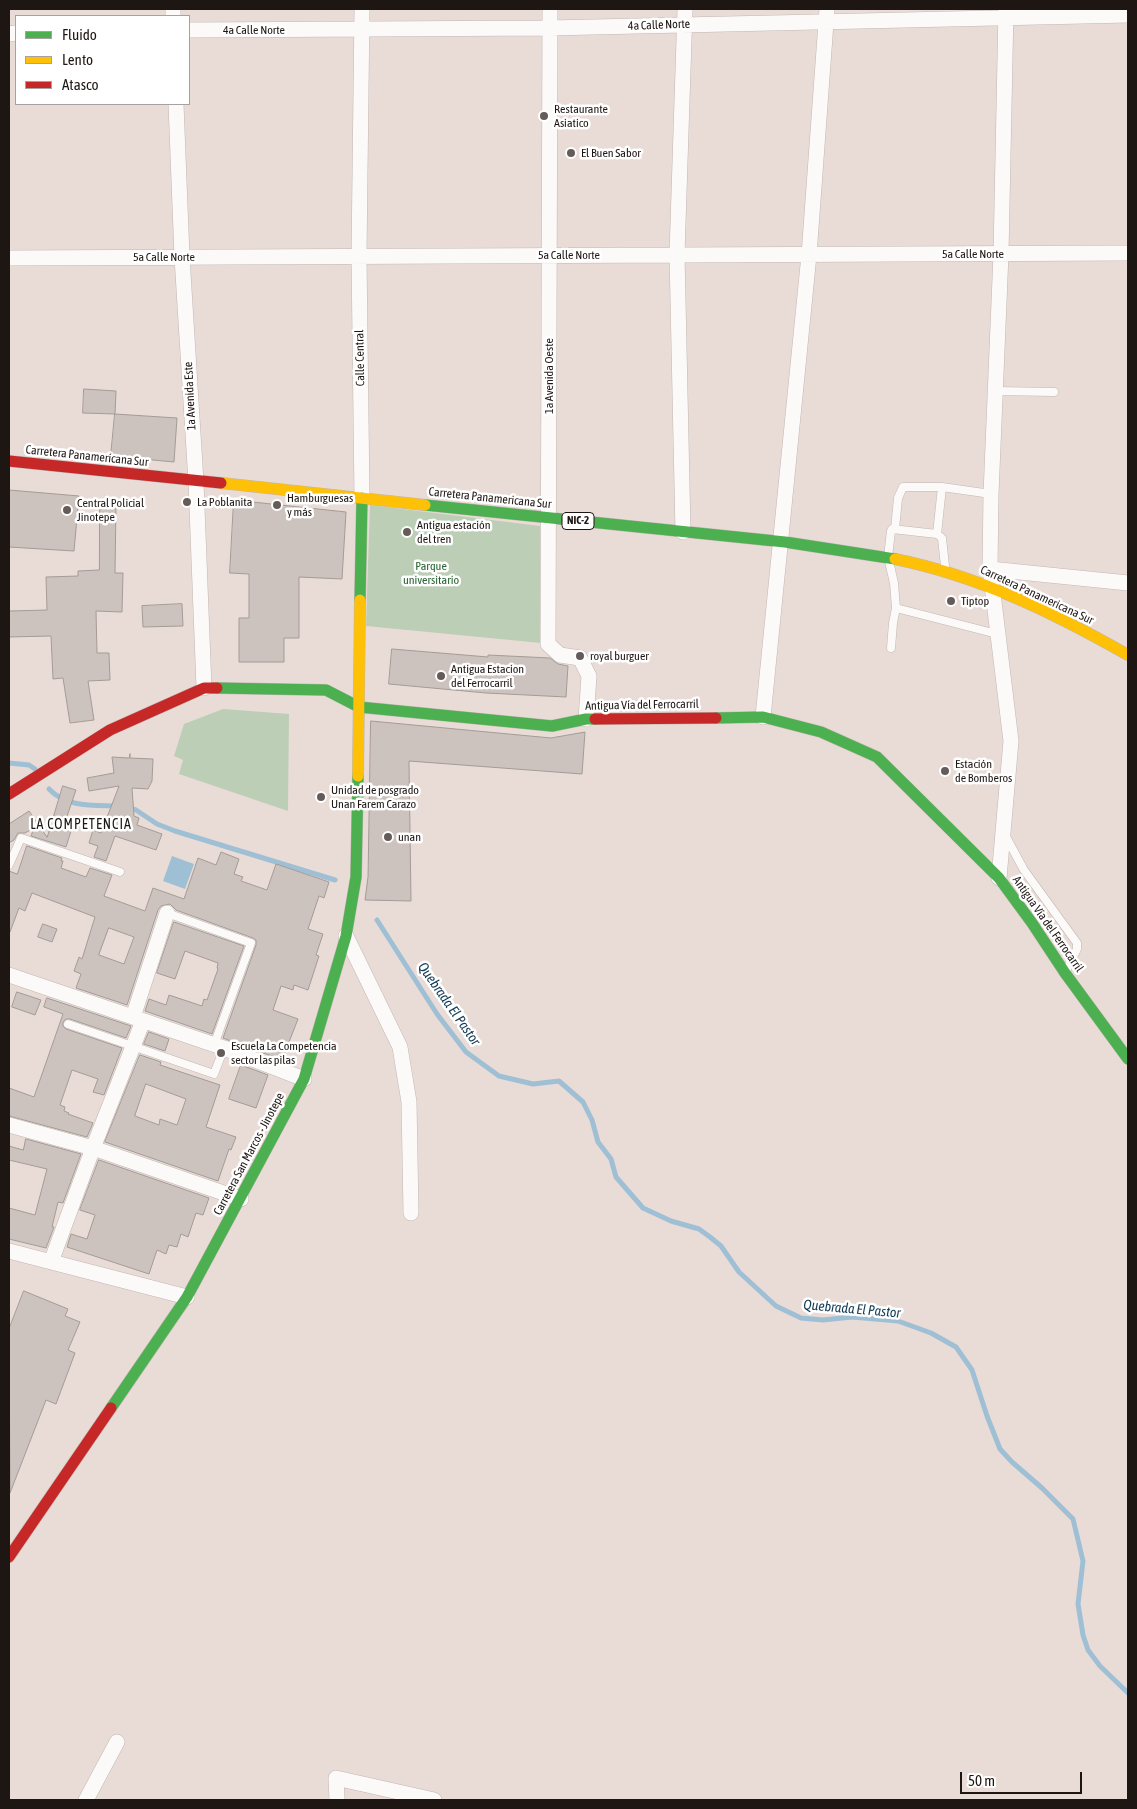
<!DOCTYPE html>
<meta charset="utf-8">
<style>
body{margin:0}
#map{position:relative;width:1137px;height:1809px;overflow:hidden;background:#e9dcd7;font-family:"Asap Condensed",sans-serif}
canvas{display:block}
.frame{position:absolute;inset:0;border:10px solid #1e1613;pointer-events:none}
.legend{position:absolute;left:15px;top:15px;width:175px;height:90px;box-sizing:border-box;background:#fff;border:1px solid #a5a2a1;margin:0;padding:6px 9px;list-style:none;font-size:15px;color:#1e1613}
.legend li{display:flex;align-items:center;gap:10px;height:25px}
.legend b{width:25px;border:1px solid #a5a2a1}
.scale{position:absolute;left:960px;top:1772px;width:122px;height:22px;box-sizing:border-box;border:2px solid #1e1613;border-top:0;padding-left:6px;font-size:15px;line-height:18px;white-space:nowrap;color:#1e1613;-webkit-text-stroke:4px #fff;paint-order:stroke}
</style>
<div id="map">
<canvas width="1137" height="1809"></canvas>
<div class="frame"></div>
<ul class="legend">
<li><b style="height:6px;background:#4caf50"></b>Fluido</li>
<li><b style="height:6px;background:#ffc107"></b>Lento</li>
<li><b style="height:6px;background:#c62828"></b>Atasco</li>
</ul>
<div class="scale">50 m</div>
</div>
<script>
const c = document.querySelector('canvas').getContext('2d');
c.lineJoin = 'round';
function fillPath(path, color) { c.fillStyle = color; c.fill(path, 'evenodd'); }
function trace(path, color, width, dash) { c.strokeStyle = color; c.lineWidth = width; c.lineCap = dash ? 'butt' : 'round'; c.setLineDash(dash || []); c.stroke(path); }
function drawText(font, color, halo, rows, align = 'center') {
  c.font = font + ' "Asap Condensed",sans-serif'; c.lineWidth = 5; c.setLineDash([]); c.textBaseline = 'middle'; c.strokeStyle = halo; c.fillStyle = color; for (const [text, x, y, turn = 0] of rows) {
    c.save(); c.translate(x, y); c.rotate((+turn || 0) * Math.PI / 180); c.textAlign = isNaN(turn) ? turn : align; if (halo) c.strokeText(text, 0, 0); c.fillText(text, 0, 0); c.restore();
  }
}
fillPath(new Path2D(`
 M370,505L540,526L541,643L366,626Z
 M223,709L289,714L288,811L179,774L183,760L174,756L184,724Z`), '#bcceb5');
fillPath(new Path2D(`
 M172,856L194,864L185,889L163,881Z`), '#9fbfd5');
trace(new Path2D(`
 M9,763L29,765L35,769
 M49,789C67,808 94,805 118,806
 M129,808L136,810L157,824L175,831L335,880
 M377,920L437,1014L466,1052L499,1076L533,1084L559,1081L583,1102L592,1120L598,1142L611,1159L616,1177L643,1208L671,1221L699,1229L710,1237L721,1246L739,1272L776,1306L801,1318L823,1320L852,1317L898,1321L931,1333L956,1347L972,1370L987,1416L1000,1449L1012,1462L1042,1488L1073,1519L1083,1561L1078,1604L1083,1635L1088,1650L1100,1666L1128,1693`), '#9fbfd5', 5);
const building = new Path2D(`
 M84,389L116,391L115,414L83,413Z
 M115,414L177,418L174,462L111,456Z
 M9,490L79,496L74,551L9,547Z
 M234,500L346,512L342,579L299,577V638H284V662H239V618H249V574L230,573Z
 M100,505H116L115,573H123L122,612L96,611L97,653H109L110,680L88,681L94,720L70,723L63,678L53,679L51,636L9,637V611L47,610L46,577L78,576V571L99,570Z
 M182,604L183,626L143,627L142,606Z
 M392,649L488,657V655L550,658L558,664L568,666L566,697L486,693L389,684Z
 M371,721L551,738L585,732L582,774L409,761L411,901L365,900L368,877Z
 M130,754V758L153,759L152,781L148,789L132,788L134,816L139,818L137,825L162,834L156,850L115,836L106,861L94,857L98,846L89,843L93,830L101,833L119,786L89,791L87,778L114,773L112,757L129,758Z
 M63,786L76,790L64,825L72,828L66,847L31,836L34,828L25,833H18L14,840L9,843V824L29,811L47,837Z
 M27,846L62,858L61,861H63L61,868L86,877L90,868L112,875L104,896L145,911L153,888L184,899L198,858L216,865L221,852L239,859L234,874L243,877L241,881L267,890L276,864L329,882L324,898L319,896L308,929L323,934L316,955L319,956L308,990L294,985L293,990L281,986L273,1010L298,1019L282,1060L223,1038L256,945V940L253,938L176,910L170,904L161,906L158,910L127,1005L76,988L81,974L74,971L79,957L82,959L95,917L32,893L25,911L19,908L10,932H9V871L17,874ZM109,928L134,937L124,964L99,955Z
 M174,922L244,946L212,1034L145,1011L149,999L166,1005L169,995L202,1006L204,999L207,1000L218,969L217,968L218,963L185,951L175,979L157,973Z
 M43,924L57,929L52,942L38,937Z
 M17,992L41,1000L35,1015L12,1007Z
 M47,998L131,1026L126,1038L70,1019H66L63,1022V1026L66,1029L122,1048L104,1095L93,1092L98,1079L72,1070L60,1105L65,1107L64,1111L69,1113L68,1114L93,1123L87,1137L9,1116V1088L34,1097L63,1014L44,1007Z
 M149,1032L169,1039L165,1051L144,1044Z
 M140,1055L161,1062L160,1065L220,1085L206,1127L236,1137L231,1150L229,1149L218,1181L105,1142ZM146,1084L186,1099L177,1125L160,1119L159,1125L135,1116Z
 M241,1065L268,1075L256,1108L229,1099Z
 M26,1139L81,1154L63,1203L58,1202L52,1227H54L46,1248L9,1239V1208L35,1215L47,1169L9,1160V1146L23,1150Z
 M99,1160L209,1198L203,1215L196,1213L188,1237L181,1234L177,1247L169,1245L166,1254L157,1250L149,1274L67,1247L71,1234L87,1239L95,1215L80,1210Z
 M24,1291L68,1309L65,1316L80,1322L68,1350L75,1353L56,1404L46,1400L10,1493L9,1329Z`);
fillPath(building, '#ccc3be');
trace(building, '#a49b96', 1);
const lane = new Path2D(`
 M995,391L1054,392
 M895,529L898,498L903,487H942L991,494
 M937,534L942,487
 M896,608L894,583L888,557L891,531L892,529L937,534L942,538L945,566
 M891,648L893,623L896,608L997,634
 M1005,835L1024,870L1077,943V949L1067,969
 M9,865L21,838L120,872
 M167,913L251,943L214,1045
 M68,1024L214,1074L224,1048`);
const street = new Path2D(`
 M173,9V16
 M550,9L548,644L560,655L580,658L589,676L586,719
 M189,30L549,28L1128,15
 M9,34L16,33
 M176,104L182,257L196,482L204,688
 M9,258L1128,253
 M362,498L359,256L362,9
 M683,532L677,254L685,9
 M990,569L1128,583
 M763,717L809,255L827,9
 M999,878L1011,741L990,569L991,494L1001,254L1006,9
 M346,936L400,1047L409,1102L411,1213
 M9,975L224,1048L304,1079
 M133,1017L167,913
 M9,1125L93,1148L241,1199
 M9,1251L187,1297
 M51,1262L93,1148L143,1021
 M86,1800L117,1742
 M337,1800L336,1778L434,1800`);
const fast = new Path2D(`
 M425,505L785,542L895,559
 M360,600L362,498
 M217,688L326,690L359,707L552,726L586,719H595
 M716,718L763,717L821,732L877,757L999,878L1032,923L1065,973L1128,1059
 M111,1408L187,1297L304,1079L346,936L356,877L358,776`);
const slow = new Path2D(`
 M221,483L425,505
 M895,559C979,576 1054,613 1128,655
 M358,776L360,600`);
const jam = new Path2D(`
 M9,461L221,483
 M595,719L716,718
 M9,794L110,730L204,688H217
 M9,1557L111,1408`);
trace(lane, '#c0b7b3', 9);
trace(street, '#c0b7b3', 16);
trace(fast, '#c0b7b3', 12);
trace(slow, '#c0b7b3', 12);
trace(jam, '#c0b7b3', 12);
trace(lane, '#fcfaf9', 8);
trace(street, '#fcfaf9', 15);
trace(fast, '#4caf50', 11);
trace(slow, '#ffc107', 11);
trace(jam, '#c62828', 11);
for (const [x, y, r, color] of [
 [544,116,5,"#655b58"],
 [571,153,5,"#655b58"],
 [187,502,5,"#655b58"],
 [277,505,5,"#655b58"],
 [67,510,5,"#655b58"],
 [407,532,5,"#655b58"],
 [951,601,5,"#655b58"],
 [580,656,5,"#655b58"],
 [441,676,5,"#655b58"],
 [945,771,5,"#655b58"],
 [321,797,5,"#655b58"],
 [388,837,5,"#655b58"],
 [221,1053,5,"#655b58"]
]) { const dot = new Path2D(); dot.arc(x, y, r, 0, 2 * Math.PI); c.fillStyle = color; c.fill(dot); trace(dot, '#fff', 2); }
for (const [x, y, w] of [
 [578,521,32]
]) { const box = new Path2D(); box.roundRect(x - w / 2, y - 8.5, w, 17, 4); c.fillStyle = '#fff'; c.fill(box); trace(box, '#1e1613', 1); }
drawText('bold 11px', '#1e1613', null, [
 ["NIC-2",578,521]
]);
drawText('12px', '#1e1613', '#fff', [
 ["4a Calle Norte",659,25,-2],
 ["4a Calle Norte",254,30],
 ["5a Calle Norte",973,254],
 ["5a Calle Norte",569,255],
 ["5a Calle Norte",164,257],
 ["Calle Central",360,358,-91],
 ["1a Avenida Oeste",549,376,-90],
 ["1a Avenida Este",190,396,-93],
 ["Carretera Panamericana Sur",87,456,6],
 ["Carretera Panamericana Sur",490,498,6],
 ["Carretera Panamericana Sur",1037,595,25],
 ["Antigua Vía del Ferrocarril",642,705,-1],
 ["Antigua Vía del Ferrocarril",1048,924,55],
 ["Carretera San Marcos - Jinotepe",249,1154,-62]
]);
drawText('12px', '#1e1613', '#fff', [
 ["Restaurante",554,109],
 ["Asiatico",554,123],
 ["El Buen Sabor",581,153],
 ["Hamburguesas",287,498],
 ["y más",287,512],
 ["La Poblanita",197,502],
 ["Central Policial",77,503],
 ["Jinotepe",77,517],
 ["Antigua estación",417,525],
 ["del tren",417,539],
 ["Tiptop",961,601],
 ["royal burguer",590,656],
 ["Antigua Estacion",451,669],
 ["del Ferrocarril",451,683],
 ["Estación",955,764],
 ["de Bomberos",955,778],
 ["Unidad de posgrado",331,790],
 ["Unan Farem Carazo",331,804],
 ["unan",398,837],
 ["Escuela La Competencia",231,1046],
 ["sector las pilas",231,1060]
], 'left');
drawText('12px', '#276330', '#fff', [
 ["Parque",431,566],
 ["universitario",431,580]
]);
c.letterSpacing = '1px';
drawText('14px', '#1e1613', '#fff', [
 ["LA COMPETENCIA",81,825]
]);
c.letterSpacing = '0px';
drawText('italic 14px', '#123c54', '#fff', [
 ["Quebrada El Pastor",449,1004,55],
 ["Quebrada El Pastor",852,1309,5]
]);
</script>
